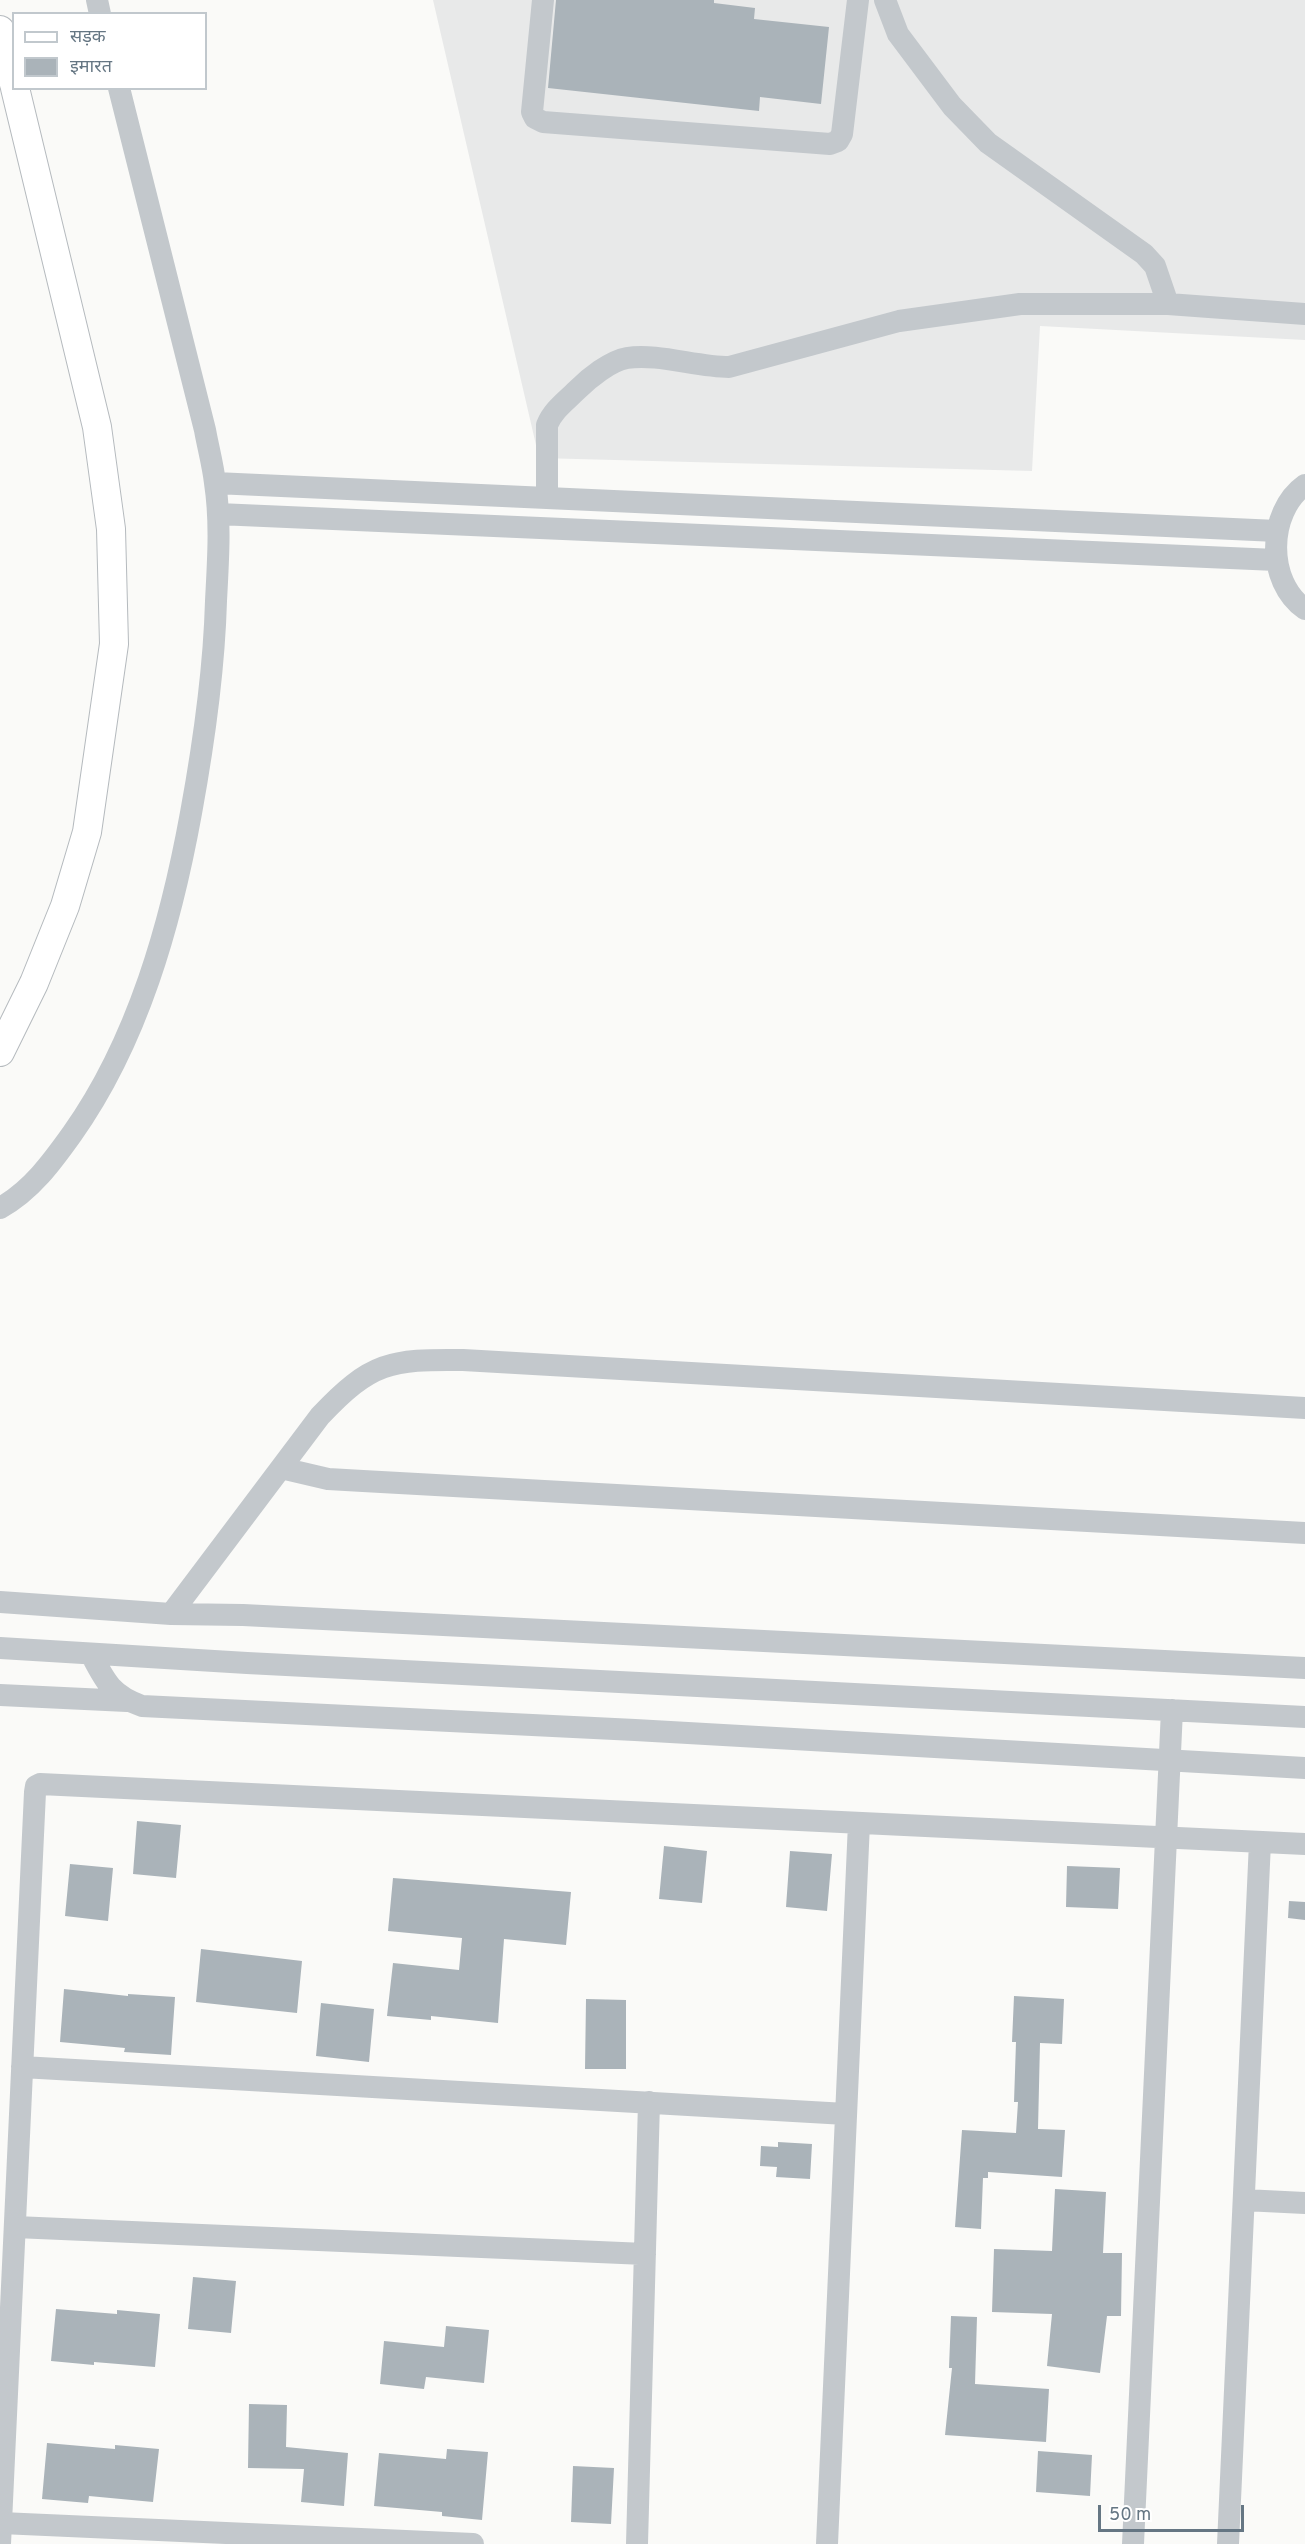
<!DOCTYPE html>
<meta charset="utf-8">
<style>
body{margin:0}
#map{position:relative;width:1305px;height:2544px;overflow:hidden;background:#fafaf8;font-family:Overpass,"Noto Sans Devanagari",sans-serif}
canvas{display:block}
.legend{position:absolute;left:12px;top:12px;width:195px;height:78px;box-sizing:border-box;background:#fff;border:2px solid #c1c8cd;margin:0;padding:8px 10px;list-style:none;font-size:18px;color:#657683}
.legend li{display:flex;align-items:center;gap:12px;height:30px}
.legend b{width:30px;border:2px solid #c1c8cd}
.scale{position:absolute;left:1098px;top:2505px;width:146px;height:27px;box-sizing:border-box;border:3px solid #657683;border-top:0;padding-left:8px;font-size:18px;line-height:21px;white-space:nowrap;color:#657683;-webkit-text-stroke:4px #fff;paint-order:stroke}
</style>
<div id="map">
<canvas width="1305" height="2544"></canvas>
<ul class="legend">
<li><b style="height:8px;background:#fff"></b>सड़क</li>
<li><b style="height:16px;background:#aab3b9"></b>इमारत</li>
</ul>
<div class="scale">50 m</div>
</div>
<script>
const c = document.querySelector('canvas').getContext('2d');
c.lineJoin = 'round';
function fillPath(path, color) { c.fillStyle = color; c.fill(path, 'evenodd'); }
function trace(path, color, width, dash) { c.strokeStyle = color; c.lineWidth = width; c.lineCap = dash ? 'butt' : 'round'; c.setLineDash(dash || []); c.stroke(path); }
fillPath(new Path2D(`
 M433,0H1305V340L1040,326L1032,471L539,458Z`), '#e8e9e9');
fillPath(new Path2D(`
 M556,0H714V3L755,8L754,19L829,27L821,104L760,97L759,111L548,88Z
 M137,1821L181,1825L176,1878L133,1874Z
 M664,1846L707,1851L702,1903L659,1899Z
 M790,1851L832,1854L827,1911L786,1907Z
 M70,1864L113,1868L108,1921L65,1916Z
 M1067,1866L1120,1868L1118,1909L1066,1907Z
 M393,1878L571,1892L566,1945L504,1939L498,2023L431,2016V2020L387,2016L393,1963L459,1970L462,1938L388,1931Z
 M1289,1901L1305,1902V1920L1288,1918Z
 M201,1949L302,1961L297,2013L196,2002Z
 M64,1989L128,1996V1994L175,1997L171,2055L124,2052L125,2048L60,2042Z
 M1014,1996L1064,1999L1062,2044L1040,2043L1038,2129L1065,2130L1062,2177L988,2172V2178H983L981,2229L955,2227L962,2130L1016,2133L1018,2102H1014L1016,2042H1012Z
 M586,1999L626,2000V2069H585Z
 M321,2003L374,2009L369,2062L316,2056Z
 M778,2142L812,2144L810,2179L776,2177L777,2167L760,2166L761,2146L778,2147Z
 M1055,2189L1106,2192L1103,2253H1122L1121,2316H1107L1100,2373L1047,2366L1052,2314L992,2312L994,2249L1052,2251Z
 M193,2277L236,2281L231,2333L188,2329Z
 M56,2309L117,2314V2310L160,2314L155,2367L94,2362V2365L51,2361Z
 M951,2316L977,2317L975,2384L1049,2389L1046,2442L945,2435L952,2368H949Z
 M446,2326L489,2330L484,2383L426,2377L424,2389L380,2384L384,2341L444,2347Z
 M249,2404L287,2405L286,2447L348,2453L344,2506L301,2502L304,2469L248,2468Z
 M47,2443L115,2449V2445L159,2449L153,2502L89,2496L88,2503L42,2499Z
 M447,2449L488,2452L482,2520L442,2516V2512L374,2506L379,2453L446,2459Z
 M1038,2451L1092,2455L1090,2496L1036,2492Z
 M573,2466L614,2468L611,2524L571,2522Z`), '#aab3b9');
const major = new Path2D(`
 M0,30L14,84
 M0,1052L34,983L65,906L87,832L114,644L111,529L97,427L15,88`);
trace(major, '#b5babe', 30);
trace(new Path2D(`
 M97,0L100,14
 M543,0L532,112L535,118L543,122L830,144L838,141L842,134L858,0
 M885,0L898,34L952,106L988,143L1144,254L1155,266L1168,304
 M215,483L1277,531
 M1305,485C1267,512 1266,582 1305,609
 M547,498V425C553,410 566,401 577,390C589,378 610,361 627,358C657,353 697,367 729,367L899,321L1020,304H1168L1305,314
 M218,514L1276,560
 M0,1208C31,1191 52,1162 72,1134C138,1041 171,923 191,813C204,742 214,673 216,601C218,562 221,522 215,483C213,465 208,447 205,430L119,88
 M281,1468L328,1479L363,1481L1305,1533
 M0,1602L171,1614L243,1615L1305,1668
 M171,1614L320,1416C371,1362 390,1359 463,1360L1305,1408
 M0,1648L247,1663L1305,1717
 M91,1654C105,1681 111,1695 142,1706L635,1730L1305,1768
 M0,1695L127,1701
 M22,2067L846,2114
 M1244,2200L1305,2203
 M15,2227L645,2254
 M1,2523L473,2544
 M0,2544L35,1792L36,1786L40,1784L1305,1844
 M637,2544L649,2102
 M827,2544L859,1823
 M1133,2544L1172,1710
 M1228,2544L1260,1842`), '#c3c8cc', 22);
trace(major, '#fff', 28);
</script>
